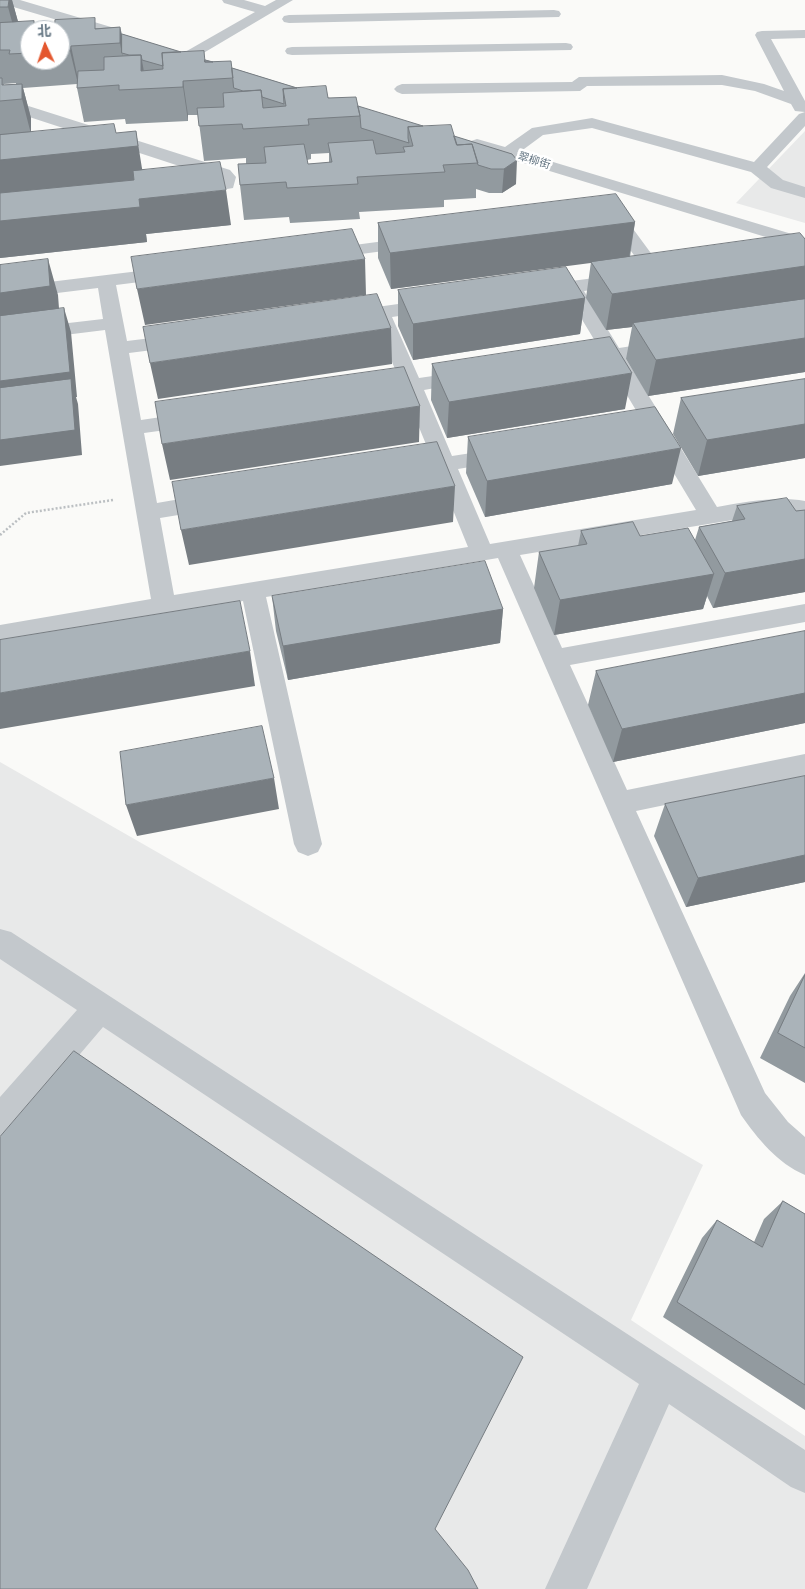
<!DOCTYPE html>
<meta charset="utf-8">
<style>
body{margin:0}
#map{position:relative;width:805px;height:1589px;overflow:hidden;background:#fafaf8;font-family:"Space Grotesk","Noto Sans SC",sans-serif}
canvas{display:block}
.north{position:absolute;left:20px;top:20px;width:50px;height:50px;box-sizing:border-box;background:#fff;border:1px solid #c1c8cd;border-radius:50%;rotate:357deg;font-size:14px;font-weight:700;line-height:20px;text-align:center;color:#657683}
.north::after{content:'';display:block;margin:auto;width:18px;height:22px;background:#e4572e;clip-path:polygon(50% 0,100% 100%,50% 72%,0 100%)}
</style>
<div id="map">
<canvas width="805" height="1589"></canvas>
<div class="north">北</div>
</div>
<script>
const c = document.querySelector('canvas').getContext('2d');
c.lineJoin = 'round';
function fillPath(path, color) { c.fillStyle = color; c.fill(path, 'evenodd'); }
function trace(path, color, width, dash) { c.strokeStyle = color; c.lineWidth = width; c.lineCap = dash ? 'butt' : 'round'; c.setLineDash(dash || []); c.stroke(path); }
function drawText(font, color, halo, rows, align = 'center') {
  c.font = font + ' "Space Grotesk","Noto Sans SC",sans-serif'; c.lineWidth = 5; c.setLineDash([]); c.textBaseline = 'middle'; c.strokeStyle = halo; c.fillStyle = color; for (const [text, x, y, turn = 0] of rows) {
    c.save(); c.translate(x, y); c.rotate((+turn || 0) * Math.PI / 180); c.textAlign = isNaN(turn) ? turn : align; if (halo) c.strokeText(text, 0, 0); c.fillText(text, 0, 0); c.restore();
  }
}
fillPath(new Path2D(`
 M805,131V223L736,203Z
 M0,762L703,1165L631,1320L805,1436V1589H0Z`), '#e8e9e9');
trace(new Path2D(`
 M0,535L26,513L113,500`), '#bbbfc2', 2.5, [2, 2]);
fillPath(new Path2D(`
 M0,0H20L111,27L113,30L111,33H101L0,3Z
 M222,0H244L265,6L276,0H293L195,58H185L183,55L185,52L255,12L224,3Z
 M554,10L559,11L561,14L559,17L289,23L284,22L282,19L284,16L289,15Z
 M805,30V38L771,39L805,101V112L795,111L791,104L755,91L722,85L587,86L580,91L402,94L397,92L394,89L397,86L402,84L572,82L579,77L722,75L764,84L784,91L755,35L757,32L762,31Z
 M566,43L571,44L573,47L571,50L292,55L287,54L285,51L287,48L292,47Z
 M0,100L19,103L230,170L236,177L233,188L227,189L188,195L182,194L179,190L182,186L219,179L11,111L0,110Z
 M805,112V126L767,167L783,180L805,187V198L771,188L751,172L592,128L543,135L520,152L805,238V249L471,147L469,144L471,141L477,139L505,147L532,128L592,118L754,162L799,114Z
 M604,215L622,218L628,222L667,275L665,279L658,281L651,279L616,230L611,226L598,224L595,220L598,216Z
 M415,237L421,238L424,242L421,246L324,259L318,258L315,254L318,250L324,249Z
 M172,267L179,269L181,273L179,277L116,285L127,341L184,334L191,336L194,340L191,344L184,346L129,353L141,420L195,412L202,414L206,419L202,424L195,426L144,433L157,503L215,493L223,496L226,501L223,506L215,509L160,518L174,595L468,547L438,473L410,477L402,475L399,470L402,465L432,459L405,393L376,397L369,395L366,391L369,387L400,381L374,319L348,323L341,321L338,317L341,313L348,311L434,299L441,301L444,305L441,309L434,311L392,317L419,378L467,371L474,373L477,377L474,381L424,390L452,456L504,448L512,450L515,455L512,460L458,469L490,544L696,510L607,362L584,365L577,363L574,359L577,355L601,351L566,293L541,297L534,295L532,291L534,287L541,285L625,274L632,276L634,280L632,284L584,291L619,348L665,341L672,343L675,347L672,351L626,359L717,507C747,502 775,496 805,501V517L788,514H769L520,555L562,648L805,604V622L570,665L627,790L805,754V776L636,811L765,1093L788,1122L805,1137V1175C777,1163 758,1139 741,1115L498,558L266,597L322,844L318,852L308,856L298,852L294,844L243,601L0,643V625L151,599L105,330L0,343V331L103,319L98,288L0,300V288Z
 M0,929L11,932L111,997L805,1450V1493L791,1487L669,1404L587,1589H545L639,1384L103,1027L12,1134L0,1138V1097L77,1010L0,959Z`), '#c3c8cc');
fillPath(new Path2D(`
 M0,0H12L18,22L34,21L36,30H30V60H60V30L120,27L122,34L512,154L516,184L502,193H489L476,189V198L444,200V207L359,212L360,219L290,223L289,217L244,220L240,185L246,164V158L204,161L198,115H188V121L126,124L125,119L84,122L77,88V84L23,88L31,118V132L116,133L143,170L231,225L146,234L147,242L0,258ZM16,83V84L4,85V84ZM329,153V163L308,164L307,160L311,159V154Z
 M635,222L630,257L805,239V372L648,396L626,359L632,327L606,330L586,298L591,262L391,289L378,258V223Z
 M398,290L585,298L580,334L413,360L398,326Z
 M432,364L625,409L447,438L431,400Z
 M805,379V458L698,476L673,434L681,398Z
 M468,437L672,484L485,517L466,473Z
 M737,506L796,511L805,510V592L713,608L707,596L703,609L554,635L534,588L539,552L578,546L581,531L695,540L699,527L732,521Z
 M272,596L503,609L500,643L288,680L276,631Z
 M805,631V723L613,762L588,705L596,671Z
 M805,776V882L686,907L654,836L665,804Z
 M805,973V1083L760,1058L790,996Z
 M783,1201L805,1214V1410L663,1317L702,1238L717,1220L754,1242L764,1219Z`), '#929a9f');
fillPath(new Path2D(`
 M9,0H12L19,25L17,40L8,7Z
 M34,21L36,30H33Z
 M120,27L125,54L122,53L126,77L120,43Z
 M71,46L78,79V84L70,51Z
 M141,55L147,89L141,71Z
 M183,81L188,115V121L183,87Z
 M22,84L31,118V134L22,99Z
 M114,124L119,148L136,131L144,181L0,196V160L116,133Z
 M517,160L516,184L502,193L504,169Z
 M226,190L231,225L146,234L147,242L0,258V221L139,199Z
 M635,222L629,258L391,289L390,253Z
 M48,259L58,295L60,322L0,330V293Z
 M365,259L366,295L145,325L137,289Z
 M805,266V301L633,323L632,327L606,330L612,294Z
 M585,298L580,334L413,360V324Z
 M64,308L71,332L77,397H76L78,404L82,455L0,466V381Z
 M391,328L392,364L158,399L150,363Z
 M805,338V372L648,396L656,360Z
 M632,373L625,409L447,438L449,402Z
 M420,406L419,442L170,480L162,444Z
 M805,424V458L698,476L707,440Z
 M681,448L672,484L485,517L487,481Z
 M455,486L453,522L189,565L181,530Z
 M805,559V592L713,608L725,573Z
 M714,574L703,609L554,635L560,600Z
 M503,609L500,643L288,680L283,646Z
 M250,651L255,686L0,729V693Z
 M805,693V723L613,762L622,729Z
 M274,778L279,809L137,836L126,805Z
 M805,855V882L686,907L698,878Z`), '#777d82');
const building = new Path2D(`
 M0,0H9L8,7H0Z
 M95,18V29L120,27V43L71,46L70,51H60V30H54L55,20Z
 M34,21L33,30H30V53L9,54L10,50H0V23Z
 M122,34L181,52L162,53L163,66L142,60L141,55H129L122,53Z
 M204,51L205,62L231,61L233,78L183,81V87L119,90V85L77,88L78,71L104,70V57L141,55V71L163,69L162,53Z
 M205,60L213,62H205Z
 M232,68L297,88L283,89L284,104L262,97L261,90L243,91L234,88Z
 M0,78H2V85L22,84V99L0,101Z
 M326,86L328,98L356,97L360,116L308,119L309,125L243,129L242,124L199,126L197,108L224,107L223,93L261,90L263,108L286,106L283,89Z
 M358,106L423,126L408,127V138L409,143L361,128L360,116Z
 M114,124L116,133L136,131L138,146L0,160V135Z
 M451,125L457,145L472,144L478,163L443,165L445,172L357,177L358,184L287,188L286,182L240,185L238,164L266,163L264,147L304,144L308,164L332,162L328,143L373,140L376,154L405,152L403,147L413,146L408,127Z
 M454,136L512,154L517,160L504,169H491L478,165L472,144L457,145Z
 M220,162L226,190L139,199L140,207L0,221V193L134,180L133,171Z
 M616,194L635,222L390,253L378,223Z
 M352,229L365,259L137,289L131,257Z
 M800,233L805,239V266L612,294L591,262Z
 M48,259L50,286L0,293V265Z
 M566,267L585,298L413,324L398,290Z
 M377,294L391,328L150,363L143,327Z
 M805,299V338L656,360L633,323Z
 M64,308L70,372L0,381V316Z
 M610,337L632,373L449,402L432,364Z
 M404,367L420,406L162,444L155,402Z
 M71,379L75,430L0,440V388Z
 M805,379V424L707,440L681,398Z
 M655,407L681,448L487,481L468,437Z
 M437,442L455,486L181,530L172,482Z
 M787,498L796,511L805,510V559L725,573L699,527L745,519L737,506Z
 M633,522L640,536L688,528L714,574L560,600L539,552L587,544L581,531Z
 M485,561L503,609L283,646L272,596Z
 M240,601L250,651L0,693V640Z
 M805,631V693L622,729L596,671Z
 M262,726L274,778L126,805L120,752Z
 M805,776V855L698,878L665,804Z
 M805,975V1048L778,1033Z
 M74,1051L523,1357L435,1529L468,1570L478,1589H0V1137Z
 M783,1201L805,1214V1385L677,1302L717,1220L762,1247Z`);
fillPath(building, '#aab3b9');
trace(building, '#777d82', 1);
drawText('11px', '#657683', '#fff', [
 ["翠柳街",534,161,17]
]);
</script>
